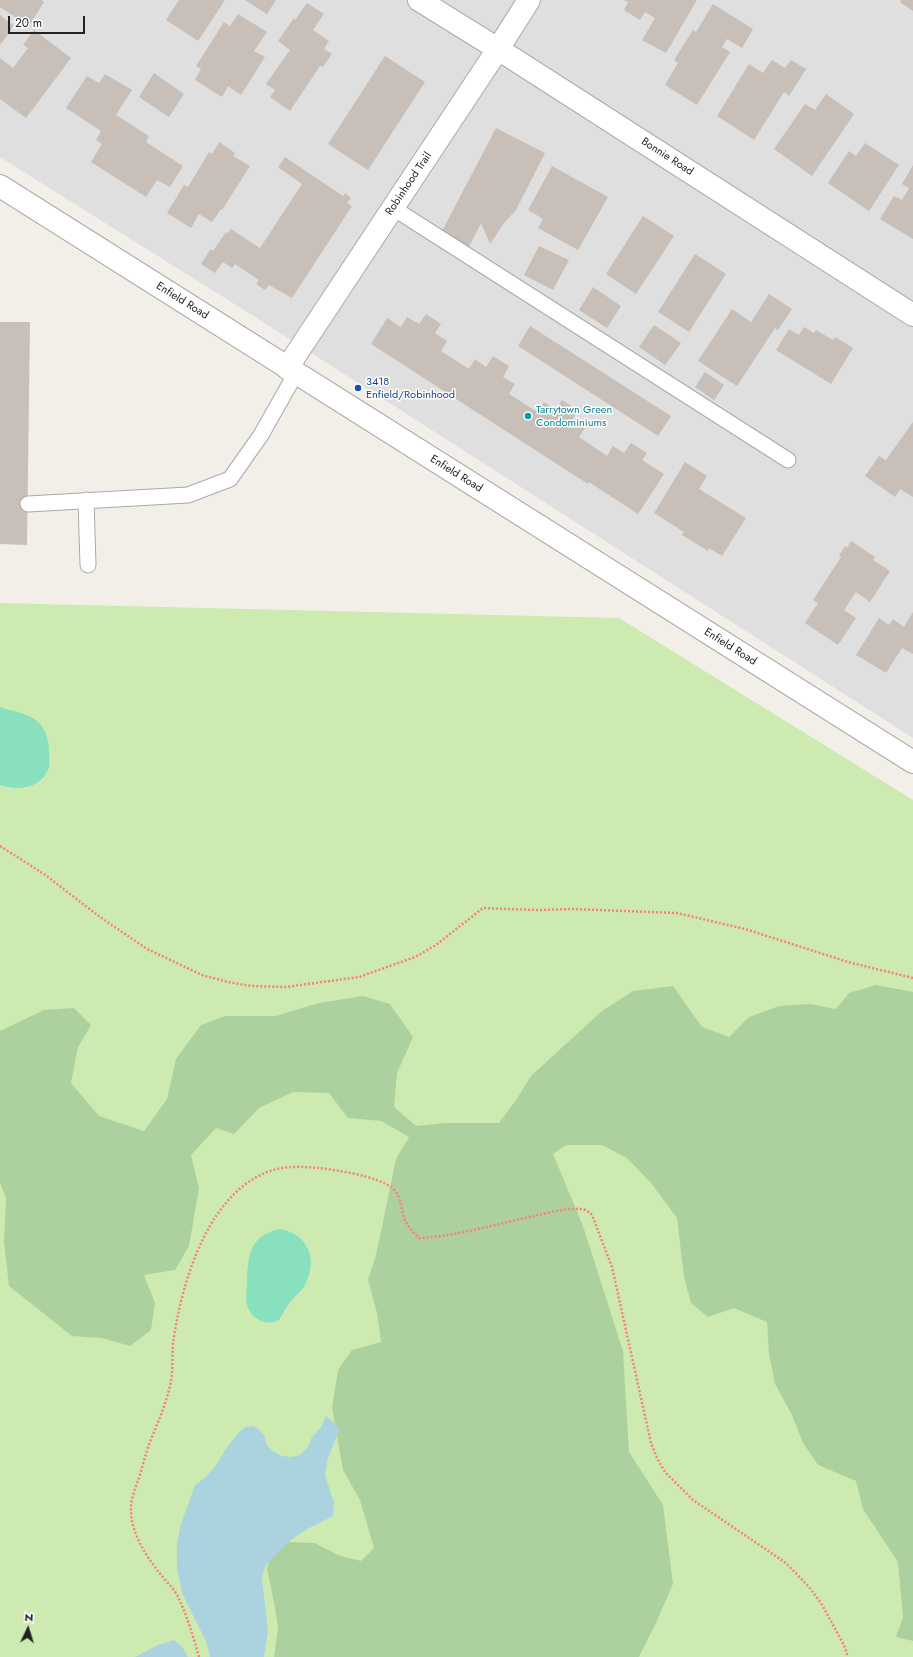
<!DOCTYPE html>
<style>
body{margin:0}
#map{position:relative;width:913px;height:1657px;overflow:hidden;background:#f2efe9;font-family:Jost,sans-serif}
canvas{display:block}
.north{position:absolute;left:8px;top:1609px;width:40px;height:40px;-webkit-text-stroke:3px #fff;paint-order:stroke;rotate:4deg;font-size:11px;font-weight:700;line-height:16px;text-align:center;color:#222}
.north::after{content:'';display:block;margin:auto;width:14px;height:18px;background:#222;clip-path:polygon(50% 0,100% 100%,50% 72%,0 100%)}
.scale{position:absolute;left:8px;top:16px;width:77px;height:18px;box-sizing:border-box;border:2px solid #222;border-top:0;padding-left:5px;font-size:12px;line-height:14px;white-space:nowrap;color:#222;-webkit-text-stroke:3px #fff;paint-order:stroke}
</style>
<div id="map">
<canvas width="913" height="1657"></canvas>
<div class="north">N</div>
<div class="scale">20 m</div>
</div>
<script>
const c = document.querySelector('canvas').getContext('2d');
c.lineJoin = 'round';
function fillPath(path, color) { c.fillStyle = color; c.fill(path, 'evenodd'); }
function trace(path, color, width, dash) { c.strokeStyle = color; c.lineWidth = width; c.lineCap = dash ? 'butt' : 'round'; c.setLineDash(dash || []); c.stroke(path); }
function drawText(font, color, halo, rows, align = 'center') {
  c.font = font + ' Jost,sans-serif'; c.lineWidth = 3; c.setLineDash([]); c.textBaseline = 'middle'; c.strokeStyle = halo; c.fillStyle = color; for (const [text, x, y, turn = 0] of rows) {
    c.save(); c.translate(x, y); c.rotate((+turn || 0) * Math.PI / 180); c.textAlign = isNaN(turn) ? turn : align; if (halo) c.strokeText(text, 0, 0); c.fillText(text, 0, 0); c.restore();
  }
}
fillPath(new Path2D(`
 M0,0H913V738L255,317L0,157Z`), '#e0dfdf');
fillPath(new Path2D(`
 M0,603L619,618L913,800V1657H0Z`), '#cdebb0');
fillPath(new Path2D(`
 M876,985L913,992V1641L896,1637L903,1617L898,1562L863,1509L856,1481L818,1465L803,1443L791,1413L775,1384L769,1354L767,1322L734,1308L708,1317L691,1303L684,1277L677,1218L651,1183L627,1158L602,1145H566L553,1154L583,1226L623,1351L629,1452L663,1505L673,1584L654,1627L639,1657H274L278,1628L274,1602L267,1569L273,1544L289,1542L315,1543L338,1555L361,1561L374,1548L360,1500L343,1470L332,1407L338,1370L352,1350L381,1342L377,1313L368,1280L376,1255L396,1159L409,1137L381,1121L348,1118L329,1093L293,1092L259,1108L234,1134L216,1128L191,1155L199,1188L189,1246L175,1270L144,1275L155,1303L151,1330L130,1346L102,1338L72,1336L9,1286L4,1242L6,1198L0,1182V1031L44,1010L74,1008L91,1025L78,1047L71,1083L99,1116L144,1131L167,1099L176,1059L201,1025L225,1016H276L319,1003L363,996L390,1004L413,1037L397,1073L394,1107L416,1126L445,1123H499L516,1100L531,1076L602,1011L633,991L673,986L702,1027L729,1037L749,1017L779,1006L810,1004L836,1009L849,993Z`), '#add19e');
fillPath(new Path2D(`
 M0,707C11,711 28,713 37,721C46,729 49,741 49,752C49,756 50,763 49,767C42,789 18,791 0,785Z
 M280,1229C310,1234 319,1263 303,1288C299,1293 294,1297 290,1302C286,1308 283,1314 279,1320C266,1327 251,1319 247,1305C245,1298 247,1289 247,1281C248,1255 250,1235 280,1229Z`), '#88e0be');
fillPath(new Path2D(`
 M326,1416L340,1428L328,1458L325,1475L334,1503L333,1516L307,1529L291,1540L266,1565L262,1577L268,1631L264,1657H210L206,1641L182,1593L177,1566V1544L180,1527L195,1485L206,1477L217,1464L225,1450L239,1432L246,1427L252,1426L257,1428L264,1435L267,1445L273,1451L282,1456L291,1457L300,1455L308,1447L312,1437L321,1427Z
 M174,1640L183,1648L188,1657H135L158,1645Z`), '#aad3df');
fillPath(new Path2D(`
 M0,0H41L44,2L29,26L0,7Z
 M179,0H225L198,41L166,20Z
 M245,0H276L267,14Z
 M624,0H697L666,53L642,40L655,18L645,12L640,20L624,10L628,2Z
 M901,0H913V11L900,2Z
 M307,3L324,14L313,30L329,41L324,49L332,54L323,67L320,66L290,111L270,97L275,90L266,84L290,50L278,41L294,18L295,20Z
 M713,4L753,29L742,48L727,39L722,47L730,52L697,105L665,85L678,63L674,60L693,30L696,32Z
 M238,14L267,32L254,51L265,57L241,95L228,86L222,97L195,80L201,69L196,66L224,22L230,26Z
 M0,15L14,26L0,45Z
 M34,30L71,58L26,118L0,99V58L13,68L28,48L23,45Z
 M385,56L425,82L368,170L328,144Z
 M772,60L785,68L791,60L806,69L789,96L784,92L754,140L717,116L749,64L763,73Z
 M154,73L184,94L169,117L139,97Z
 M105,74L132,90L116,115L149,136L146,142L183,166L170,187L157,180L146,197L91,162L102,144L96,140L101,131L66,108L87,76L99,83Z
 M826,94L854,114L812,176L774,149L805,104L815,110Z
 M496,128L545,153L516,210L504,223L490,244L481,223L469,247L441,233Z
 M219,142L235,153L233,156L250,166L222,210L221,209L212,222L199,214L191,228L167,213L184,185L188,187L209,152L212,154Z
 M865,143L899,165L869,211L828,183L849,151L856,156Z
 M285,157L343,196L345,193L351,198L347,203L352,206L292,298L269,285L265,290L256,284L259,280L235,264L232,268L223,262L215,273L201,264L211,249L213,251L226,232L228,233L231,229L260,248L302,184L278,167Z
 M913,165V239L880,219L894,196L902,200L909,188L902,184Z
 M552,166L608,197L578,250L538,228L543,219L528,210Z
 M643,216L674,236L636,294L606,274Z
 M539,246L569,260L553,290L524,275Z
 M695,254L726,274L689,332L658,312Z
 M593,287L621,306L607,328L579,310Z
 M769,294L792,309L778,330L775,328L737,386L698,361L732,309L751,322Z
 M426,314L441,324L435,333L447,341L441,351L469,369L475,359L486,367L493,356L509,366L503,377L515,384L509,394L537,412L544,402L556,410L562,400L578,410L572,420L585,428L579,437L607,456L613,446L624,453L631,443L647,453L642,460L664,474L638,514L589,482L588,484L371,344L387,318L401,327L407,317L419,324Z
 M0,322H30L27,545L0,544Z
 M654,325L681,343L665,365L639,347Z
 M530,326L671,416L658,436L518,346Z
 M804,327L814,333L816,330L833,340L835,337L853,348L831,384L776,350L789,329L799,335Z
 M705,372L724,385L714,400L695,387Z
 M913,422V497L900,489L895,497L865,476L879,456L886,460Z
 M685,462L707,476L699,489L746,518L722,556L709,548L708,551L682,535L684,532L654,513Z
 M851,541L875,557L873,560L890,571L870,602L856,592L844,610L856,618L838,645L805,623L818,603L813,600L841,557L839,556L845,546L847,548Z
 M913,612V654L902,648L886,673L856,655L879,618L889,625L893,619L904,627Z`), '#c7bfb8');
const service = new Path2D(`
 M393,208L788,460
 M86,500L88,565
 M28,504L188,495L230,479L261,435L296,373`);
const minor = new Path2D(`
 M419,0L498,49L913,315
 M287,368L498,49L529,0`);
const tertiary = new Path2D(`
 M0,186L913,762`);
trace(service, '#a9a9a9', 17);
trace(minor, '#a9a9a9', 24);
trace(tertiary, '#a9a9a9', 24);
trace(new Path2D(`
 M0,846L44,874L100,917L147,949L202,975L228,982L251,986L286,987L359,977L415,957L436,945L483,908L538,910L573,909L677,913L745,929L848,962L913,978
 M199,1657C193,1636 187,1615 177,1595C173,1588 166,1581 161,1575C147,1557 133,1537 131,1513C130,1501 135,1489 139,1478C143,1465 146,1452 151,1439C159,1420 167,1402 171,1381C173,1369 172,1356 173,1344C181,1283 210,1181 282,1168C294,1166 306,1167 318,1168C336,1170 378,1176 392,1188C401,1195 401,1208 404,1218C407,1226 413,1232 419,1238C458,1236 496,1224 534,1216C548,1213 564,1208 579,1209C585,1209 588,1211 592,1215L612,1267L651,1443L658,1460L665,1472L693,1500L786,1563L809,1587L821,1603L844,1645L848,1657`), '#fa8072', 2.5, [2, 2]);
trace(service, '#fff', 15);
trace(minor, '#fff', 22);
trace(tertiary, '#fff', 22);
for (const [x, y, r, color] of [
 [358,388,4,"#1a4fb4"],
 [528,416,4,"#0f9aa8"]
]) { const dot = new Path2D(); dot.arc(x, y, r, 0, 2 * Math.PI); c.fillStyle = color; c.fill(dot); trace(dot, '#fff', 1.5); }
drawText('11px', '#222', '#fff', [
 ["Bonnie Road",667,157,33],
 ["Robinhood Trail",409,184,-56],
 ["Enfield Road",182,301,32],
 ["Enfield Road",456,474,32],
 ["Enfield Road",730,647,32]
]);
drawText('11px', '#164399', '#fff', [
 ["3418",366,382],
 ["Enfield/Robinhood",366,395]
], 'left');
drawText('11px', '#0d838f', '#fff', [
 ["Tarrytown Green",536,410],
 ["Condominiums",536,423]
], 'left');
</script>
